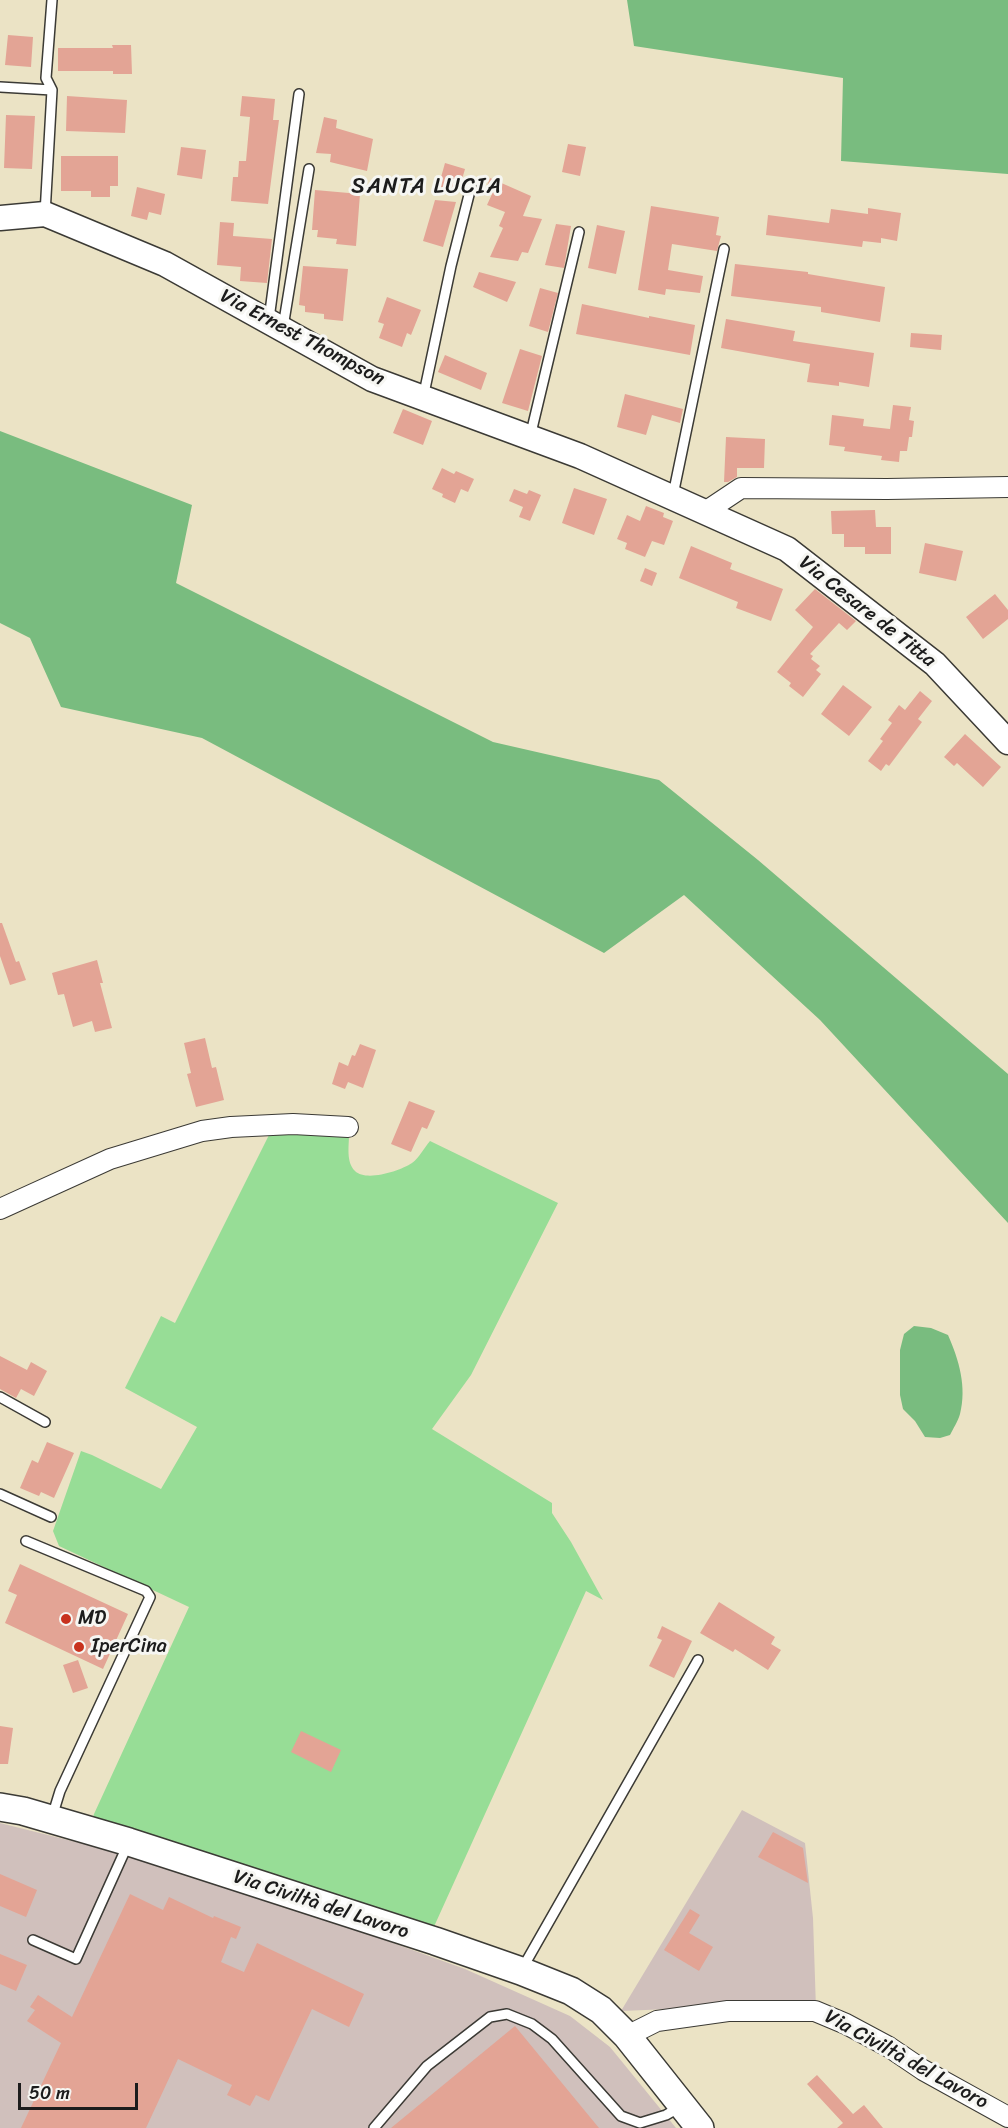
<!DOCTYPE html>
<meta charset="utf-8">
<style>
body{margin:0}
#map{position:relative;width:1008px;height:2128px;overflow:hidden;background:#ebe3c5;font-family:Sriracha,sans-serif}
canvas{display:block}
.scale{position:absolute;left:18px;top:2083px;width:120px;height:27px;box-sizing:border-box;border:3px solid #1c1c1c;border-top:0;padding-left:8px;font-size:18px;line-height:21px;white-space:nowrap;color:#1c1c1c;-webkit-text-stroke:4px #f6f6f2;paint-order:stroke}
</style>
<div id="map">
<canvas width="1008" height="2128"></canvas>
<div class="scale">50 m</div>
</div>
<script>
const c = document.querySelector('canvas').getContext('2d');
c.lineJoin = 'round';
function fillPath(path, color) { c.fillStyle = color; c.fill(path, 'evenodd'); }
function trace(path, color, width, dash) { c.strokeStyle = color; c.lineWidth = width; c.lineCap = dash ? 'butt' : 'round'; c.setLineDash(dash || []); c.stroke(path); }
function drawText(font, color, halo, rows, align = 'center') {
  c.font = font + ' Sriracha,sans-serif'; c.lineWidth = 6; c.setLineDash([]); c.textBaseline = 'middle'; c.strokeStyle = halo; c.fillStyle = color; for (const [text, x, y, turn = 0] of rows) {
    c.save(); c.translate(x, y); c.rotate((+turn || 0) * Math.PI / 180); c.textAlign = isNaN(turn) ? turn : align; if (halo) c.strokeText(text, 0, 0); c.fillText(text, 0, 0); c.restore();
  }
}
fillPath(new Path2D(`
 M742,1810L805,1843L813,1918L816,2009L719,2007L621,2011Z
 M0,1823L116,1852L321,1917L465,1969L570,2016L610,2047L676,2128H0Z`), '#d0c0bc');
fillPath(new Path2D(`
 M272,1129L349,1135C349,1146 346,1162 355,1171C366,1182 400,1171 412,1163C419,1158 424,1148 430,1141L558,1203L471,1375L432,1429L552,1503V1513L571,1542L603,1600L586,1591L432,1931L91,1823L94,1814L189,1607L59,1546L53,1531L81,1451L92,1455L161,1489L197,1427L125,1388L161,1316L175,1323Z`), '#97dd96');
fillPath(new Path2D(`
 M627,0H1008V174L841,161L843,78L634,46Z
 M0,431L192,505L176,583L493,742L659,780L758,860L1008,1074V1223L820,1020L684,895L604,953L202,738L61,707L30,638L0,623Z
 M914,1326L931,1328L948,1335C959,1360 967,1387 960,1414C958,1421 953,1429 950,1435L940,1438L925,1437L915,1421L903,1409L900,1395V1350L904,1334Z`), '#79bc7f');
fillPath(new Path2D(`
 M8,35L33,37L31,67L5,65Z
 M112,45H131L132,74H113V71H58V48H113Z
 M67,96L127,100L125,133L66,131Z
 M242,96L275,99L273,120H279L268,204L231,201L233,177H238L239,161H246L250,117L240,116Z
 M6,115L35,116L32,169L4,168Z
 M324,117L337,120L336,128L373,139L367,171L330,162L331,154L316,153Z
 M568,144L586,147L580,176L562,172Z
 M181,147L206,150L202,179L177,175Z
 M61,156H118V186H110V197H91V191H61Z
 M445,163L465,169L458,193L438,188Z
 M490,178L531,196L523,216L542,219L528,253L522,252L518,261L490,257L503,228L499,226L505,212L487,205L492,194L485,191Z
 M137,187L165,194L161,215L149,212L147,220L131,216Z
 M315,190L360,194L356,246L336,244L337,239L317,237L318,230H312Z
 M435,200L456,202L443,247L423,241Z
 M651,206L719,217L716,235L721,236L717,251L672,244L668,270L703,276L700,293L666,289L665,295L638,290Z
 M868,208L901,213L897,241L881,238V243L863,241L862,247L766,235L768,215L829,223L831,209L868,214Z
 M220,222L234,223L233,236L272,239L267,283L240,281L241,267L217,265Z
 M556,224L571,226L564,268L545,265Z
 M597,225L625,231L616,274L588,268Z
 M735,264L808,272V274L885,287L880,322L821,312V307L731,296Z
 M303,266L348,269L343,321L324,319V314L305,312V306L299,305Z
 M479,272L516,282L507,302L473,287Z
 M540,288L558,293L548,332L529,326Z
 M387,297L421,310L411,335L407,333L402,347L379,338L384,324L378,322Z
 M582,304L649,318V316L695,325L690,355L576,334Z
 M726,319L795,331L793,341L874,353L869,387L839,382V386L807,382L810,364L721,348Z
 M911,333L942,335L941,350L910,347Z
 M520,349L542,356L528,411L502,403Z
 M445,355L487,373L481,390L438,372Z
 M625,394L683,409L680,423L652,415L646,435L617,427Z
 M893,405L911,407L909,420L914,421L912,437H909L907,451H900L899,462L881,460L882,456L844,451L845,447L829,445L832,415L864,419L863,426L890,429Z
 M403,409L432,421L423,445L393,433Z
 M726,437L765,439L764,468H737V477L728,482H724Z
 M442,468L454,474L456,471L474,479L468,492L461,489L455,503L442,497L443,494L432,489Z
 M574,488L607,499L594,535L562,523Z
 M514,489L527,494L529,490L541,495L530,521L519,517L523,507L509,501Z
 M646,506L664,513L663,517L673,521L664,545L652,541L645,557L625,549L627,543L617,539L627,515L640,521Z
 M875,510L876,527H891V554H865V547H844V534H832L831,511Z
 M925,543L963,551L956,581L919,573Z
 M691,546L732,563L730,569L783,589L771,621L736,608L738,602L679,578Z
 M645,568L657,573L652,586L640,581Z
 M815,589L856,621L847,630L839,623L810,654L813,656L811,659L820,666L816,670L821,674L803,697L789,686L791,683L777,672L813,627L795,610Z
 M995,594L1008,610V619L983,639L966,617Z
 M843,685L872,707L849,736L821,714Z
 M920,691L932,701L918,719L922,722L889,766L886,764L881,771L868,761L883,741L880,739L892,723L888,720L899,705L905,710Z
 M965,734L1001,767L983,787L957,763L954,766L944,757Z
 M0,923H2L16,962L19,961L26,980L10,985L0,956Z
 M97,960L103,983H100L112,1028L95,1032L92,1021L73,1027L64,994L58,995L52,973Z
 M205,1038L212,1068L216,1067L224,1100L196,1107L187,1074L191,1073L184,1043Z
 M360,1044L376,1050L363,1088L348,1082L345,1089L332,1084L339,1062L348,1066L352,1055L355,1056Z
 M409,1101L435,1111L427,1129L422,1127L411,1152L391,1144Z
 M0,1356L27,1370L31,1362L47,1371L34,1396L21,1389L16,1398L0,1389Z
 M47,1442L74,1453L54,1498L41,1492L39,1496L20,1488L32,1460L38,1463Z
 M20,1564L128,1614L103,1669L5,1623L17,1595L8,1591Z
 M719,1602L775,1637L771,1644L781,1650L768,1670L735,1649L733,1652L700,1633Z
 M662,1626L692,1641L674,1678L649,1666L662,1640L657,1638Z
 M78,1660L88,1688L73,1693L63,1665Z
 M0,1726L13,1728L8,1764H0Z
 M301,1731L341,1750L331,1772L291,1752Z
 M773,1832L803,1848L808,1883L758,1857Z
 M0,1874L37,1890L26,1917L0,1906Z
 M130,1894L163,1910L169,1897L213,1918L214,1916L241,1927L236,1939L231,1937L221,1962L244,1972L257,1943L364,1994L349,2027L312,2009L269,2101L256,2095L250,2106L227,2095L232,2085L178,2059L146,2128H21L61,2043L27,2021L35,2010L30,2007L38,1995L72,2017Z
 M690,1909L700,1915L689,1933L713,1947L699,1971L664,1950Z
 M0,1954L27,1965L16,1991L0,1984Z
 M515,2026L599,2128H391Z
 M817,2075L853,2114L864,2105L883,2128H837L843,2123L807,2084Z`), '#e3a495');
const service = new Path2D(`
 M52,0L46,78L52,90
 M0,87L52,90L45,214
 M269,319L299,94
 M283,327L309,169
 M423,398L451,266L471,187
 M530,437L579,232
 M673,495L724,249
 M0,1397L45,1422
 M0,1494L51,1517
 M26,1541L146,1591L150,1597L60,1791L52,1817
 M33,1940L76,1959L128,1844
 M522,1969L698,1660
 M374,2128L427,2066L490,2017L507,2014L532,2024L552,2039L621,2116L640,2123L666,2115L680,2107`);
const minor = new Path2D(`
 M705,512L741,488L887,489L1008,487
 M0,1209L110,1159L202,1131L231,1127L293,1124L348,1127
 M627,2036L657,2021L728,2011H815L846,2024L889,2047L923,2070L1008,2117`);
const tertiary = new Path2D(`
 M0,218L45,214L165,264L372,379L580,456L787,549L935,664L1008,742`);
const secondary = new Path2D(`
 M0,1807L23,1811L129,1842L435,1941L521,1971L571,1991L601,2010L627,2036L700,2128`);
trace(service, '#3b3a35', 12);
trace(minor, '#3b3a35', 22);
trace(tertiary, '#3b3a35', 27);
trace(secondary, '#3b3a35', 30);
trace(service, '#fff', 9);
trace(minor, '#fff', 20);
trace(tertiary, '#fff', 24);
trace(secondary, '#fff', 27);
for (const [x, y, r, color] of [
 [66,1619,6,"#c8321e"],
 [79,1647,6,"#c8321e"]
]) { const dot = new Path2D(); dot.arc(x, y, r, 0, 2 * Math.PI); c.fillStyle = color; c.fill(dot); trace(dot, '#f6f6f2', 2); }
drawText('20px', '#1c1c1c', '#f6f6f2', [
 ["Via Ernest Thompson",302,338,28],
 ["Via Cesare de Titta",867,612,38],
 ["Via Civiltà del Lavoro",321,1905,18],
 ["Via Civiltà del Lavoro",906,2060,29]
]);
drawText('20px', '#1c1c1c', '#f6f6f2', [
 ["MD",78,1619],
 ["IperCina",91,1647]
], 'left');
c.letterSpacing = '1.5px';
drawText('22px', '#1c1c1c', '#f6f6f2', [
 ["SANTA LUCIA",427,187]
]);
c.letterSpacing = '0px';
</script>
